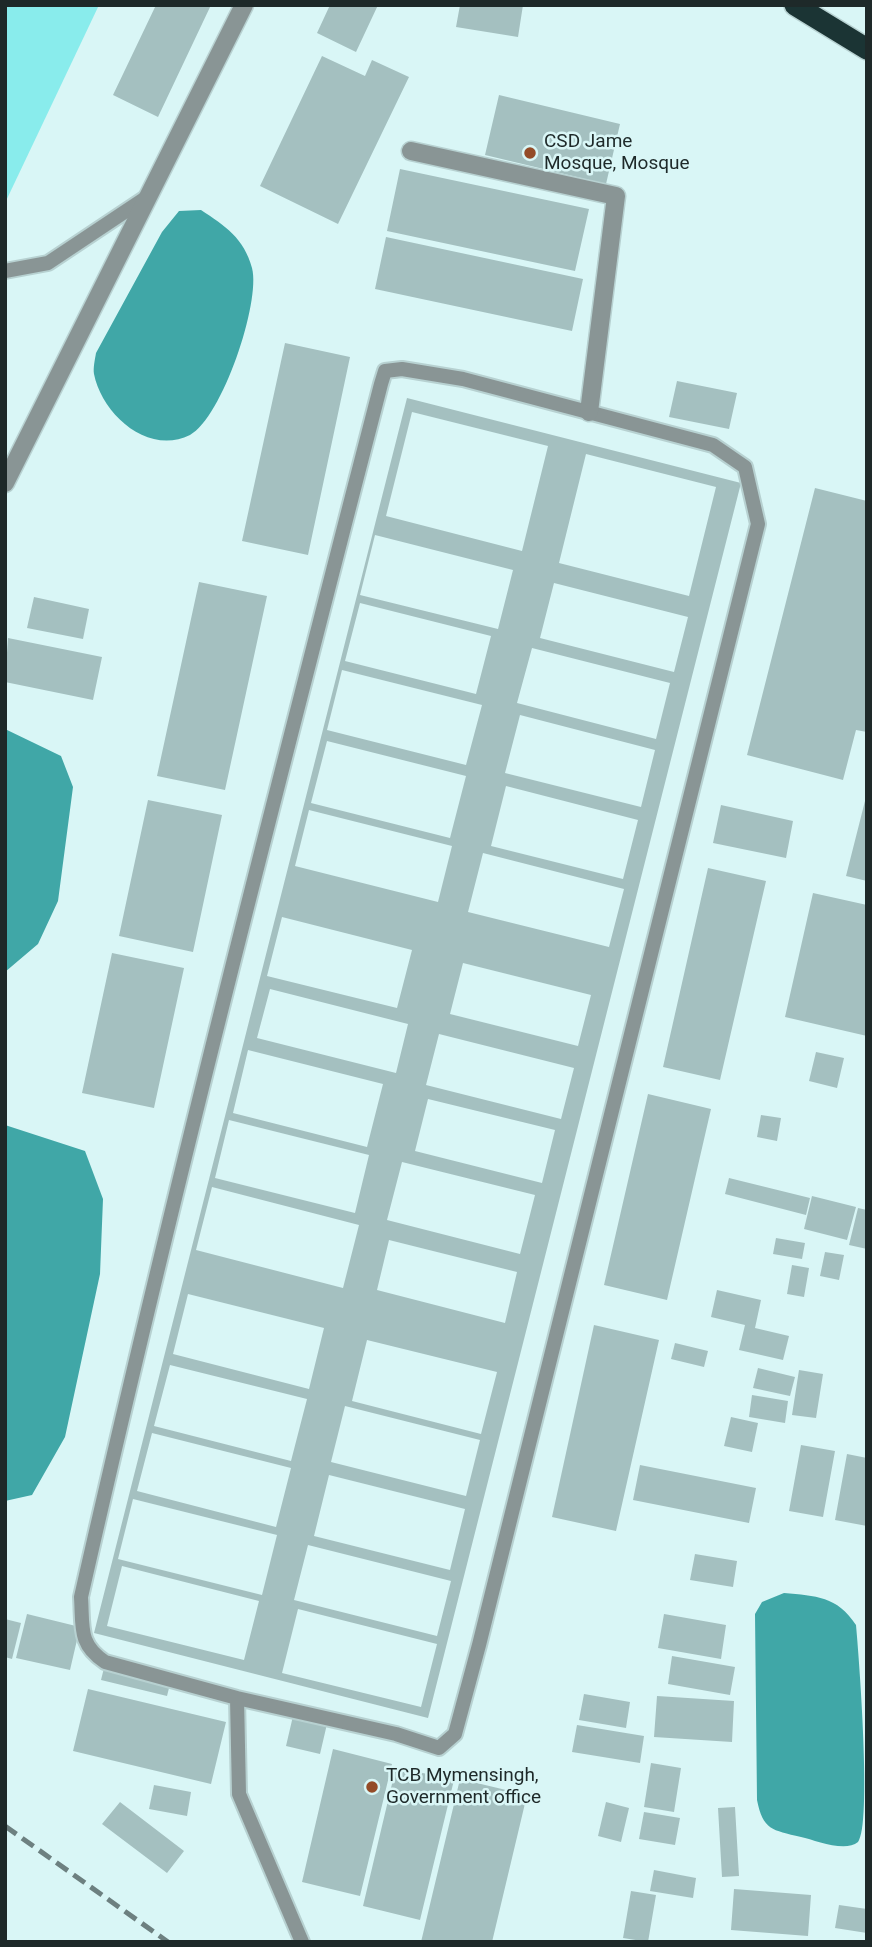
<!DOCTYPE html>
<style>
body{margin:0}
#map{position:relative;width:872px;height:1947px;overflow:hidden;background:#d9f6f6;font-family:Roboto,sans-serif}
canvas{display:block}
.frame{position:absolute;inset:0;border:7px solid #1e2929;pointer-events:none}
</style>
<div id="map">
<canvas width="872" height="1947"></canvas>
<div class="frame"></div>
</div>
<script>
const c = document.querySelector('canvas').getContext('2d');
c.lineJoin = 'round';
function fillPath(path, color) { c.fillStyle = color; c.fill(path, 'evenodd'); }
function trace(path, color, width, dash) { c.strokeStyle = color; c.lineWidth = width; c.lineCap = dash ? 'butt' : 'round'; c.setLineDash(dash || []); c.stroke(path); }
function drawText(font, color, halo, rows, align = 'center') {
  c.font = font + ' Roboto,sans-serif'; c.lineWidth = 5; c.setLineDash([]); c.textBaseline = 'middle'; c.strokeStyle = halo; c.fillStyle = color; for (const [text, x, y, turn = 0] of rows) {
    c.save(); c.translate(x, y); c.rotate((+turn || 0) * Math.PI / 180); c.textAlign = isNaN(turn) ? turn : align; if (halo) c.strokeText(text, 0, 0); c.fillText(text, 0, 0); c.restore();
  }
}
fillPath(new Path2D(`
 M5,5H99L5,203Z`), '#89ecec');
fillPath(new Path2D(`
 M201,210C225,226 244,238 252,268C261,302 222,418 190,435C148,456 102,414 94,374C93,368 95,359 96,353L162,232L179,211Z
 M5,729L61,756L73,787L58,901L38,944L5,972Z
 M5,1125L85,1151L103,1199L100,1274L65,1437L32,1495L5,1501Z
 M784,1593C816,1596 837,1596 856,1625C859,1658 872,1825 858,1842C845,1853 815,1840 801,1837C772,1830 763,1830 757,1800L755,1614L762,1602Z`), '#40a7a7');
fillPath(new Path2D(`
 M156,5H211L158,117L113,95Z
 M330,5H378L356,52L317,33Z
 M460,5H523L518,37L456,27Z
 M322,56L365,76L372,60L409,77L338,224L260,186Z
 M499,95L620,124L606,184L485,155Z
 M400,169L589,209L575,271L387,231Z
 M386,237L583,279L572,331L375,289Z
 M285,343L350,357L308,555L242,541Z
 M677,381L737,393L729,429L669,417Z
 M407,398L741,483L428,1718L94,1633ZM412,412L548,446L522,551L386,516ZM586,454L716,487L689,596L559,563ZM375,535L513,570L498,629L360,595ZM554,583L688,617L674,672L540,638ZM360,603L491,636L476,694L345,661ZM532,648L670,683L656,739L517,703ZM342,670L482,705L466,765L327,730ZM520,715L655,750L641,807L505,773ZM327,741L466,776L450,838L311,803ZM506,786L638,820L623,879L491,846ZM309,810L452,846L438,902L295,866ZM483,853L624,889L609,947L468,912ZM282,917L412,950L397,1008L267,976ZM463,963L591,995L578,1046L450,1014ZM270,989L408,1024L396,1073L257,1038ZM439,1034L574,1068L561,1119L426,1085ZM248,1050L383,1084L367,1147L233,1113ZM428,1099L555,1130L542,1183L415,1151ZM229,1120L369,1155L355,1213L215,1178ZM402,1162L535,1195L520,1254L387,1220ZM212,1187L359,1225L343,1288L196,1250ZM389,1240L517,1272L505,1323L377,1290ZM188,1294L324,1328L309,1389L173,1354ZM367,1340L497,1372L481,1434L352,1401ZM170,1365L307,1399L291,1461L154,1426ZM345,1406L480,1440L466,1496L331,1462ZM152,1433L291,1468L276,1527L137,1491ZM329,1475L465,1509L450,1570L314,1536ZM133,1499L277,1535L262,1595L118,1559ZM308,1545L451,1581L437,1636L294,1600ZM122,1566L259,1601L244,1660L107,1626ZM298,1609L437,1644L421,1707L282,1673Z
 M815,488L867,501V732L856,730L843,780L747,755Z
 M199,582L267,596L225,790L157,776Z
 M34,597L89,609L83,639L27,628Z
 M8,638L102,657L93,700L5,682Z
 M866,797H867V881L846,876Z
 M148,800L222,815L193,952L119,936Z
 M721,805L793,821L786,858L713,843Z
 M708,868L766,881L720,1080L663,1067Z
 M813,893L867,905V1036L785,1017Z
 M112,953L184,968L154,1108L82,1093Z
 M816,1052L844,1058L837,1088L809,1081Z
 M648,1094L711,1109L667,1300L604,1285Z
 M761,1115L781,1118L777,1141L757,1137Z
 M729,1178L810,1198L806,1215L725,1194Z
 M812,1196L856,1207L847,1240L804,1229Z
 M858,1208L867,1210V1249L849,1245Z
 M776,1238L805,1243L802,1259L773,1254Z
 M825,1252L844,1255L839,1280L820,1276Z
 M792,1265L809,1268L804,1297L787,1294Z
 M717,1290L761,1300L755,1328L789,1336L783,1360L739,1350L745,1325L711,1317Z
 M594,1325L659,1340L616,1531L552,1517Z
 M675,1343L708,1351L704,1367L671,1359Z
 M758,1368L795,1377L790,1396L753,1388Z
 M799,1370L823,1374L816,1418L792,1415Z
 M752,1395L788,1401L785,1423L749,1417Z
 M731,1417L758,1423L752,1452L724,1446Z
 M801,1445L835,1451L823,1517L789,1511Z
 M847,1454L867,1458V1526L835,1520Z
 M640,1465L756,1488L749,1523L633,1500Z
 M695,1554L737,1561L733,1587L690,1580Z
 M27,1614L80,1627L70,1670L16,1658Z
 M664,1614L726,1625L721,1659L658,1648Z
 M5,1619L21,1623L12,1659L5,1657Z
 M107,1656L173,1672L167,1696L101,1680Z
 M672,1656L735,1667L730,1695L668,1684Z
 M88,1689L226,1722L211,1784L73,1751Z
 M584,1694L630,1702L626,1728L579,1720Z
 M657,1696L734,1701L732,1742L654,1737Z
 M293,1716L327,1724L320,1754L286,1746Z
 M577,1725L644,1736L640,1763L572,1752Z
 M333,1749L392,1764L360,1896L302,1882Z
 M651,1763L681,1768L674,1812L644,1807Z
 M396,1767L454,1780L420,1920L363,1906Z
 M460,1779L527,1795L492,1942H421Z
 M154,1785L191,1792L187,1816L149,1809Z
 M120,1802L184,1851L167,1873L102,1824Z
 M606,1802L629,1808L621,1842L598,1836Z
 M735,1807L739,1876L722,1877L718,1808Z
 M644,1812L680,1818L675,1845L639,1839Z
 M654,1870L696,1878L693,1898L650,1891Z
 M734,1889L811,1895L808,1936L731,1930Z
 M631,1891L656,1895L648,1942L623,1938Z
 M839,1905L867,1909V1933L835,1928Z`), '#a4c0c0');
const lane = new Path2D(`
 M5,271L48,263L150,195
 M402,369L463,379L713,445L745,467L758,524L479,1645L455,1734L439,1748L396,1734L237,1698L105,1662C78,1644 83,1627 81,1597C173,1191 277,787 381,384L385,371Z
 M237,1698L239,1794L302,1942`);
const street = new Path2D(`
 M411,151L616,196L589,412
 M5,483L244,5`);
const highway = new Path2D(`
 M795,5L867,49`);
trace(lane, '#b7d1d1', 18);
trace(street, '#b7d1d1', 21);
trace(highway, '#b7d1d1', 24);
trace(lane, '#899595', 14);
trace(street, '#899595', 18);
trace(highway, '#1b3434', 21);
trace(new Path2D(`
 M5,1826L168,1942`), '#6d8080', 5, [14, 7]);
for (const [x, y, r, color] of [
 [530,153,7,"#944c28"],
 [372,1787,7,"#944c28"]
]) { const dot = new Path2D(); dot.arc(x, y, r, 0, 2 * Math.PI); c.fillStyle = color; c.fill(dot); trace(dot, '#d9f6f6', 2.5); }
drawText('19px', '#1e2929', '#d9f6f6', [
 ["CSD Jame",544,142],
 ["Mosque, Mosque",544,164],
 ["TCB Mymensingh,",386,1776],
 ["Government office",386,1798]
], 'left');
</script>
